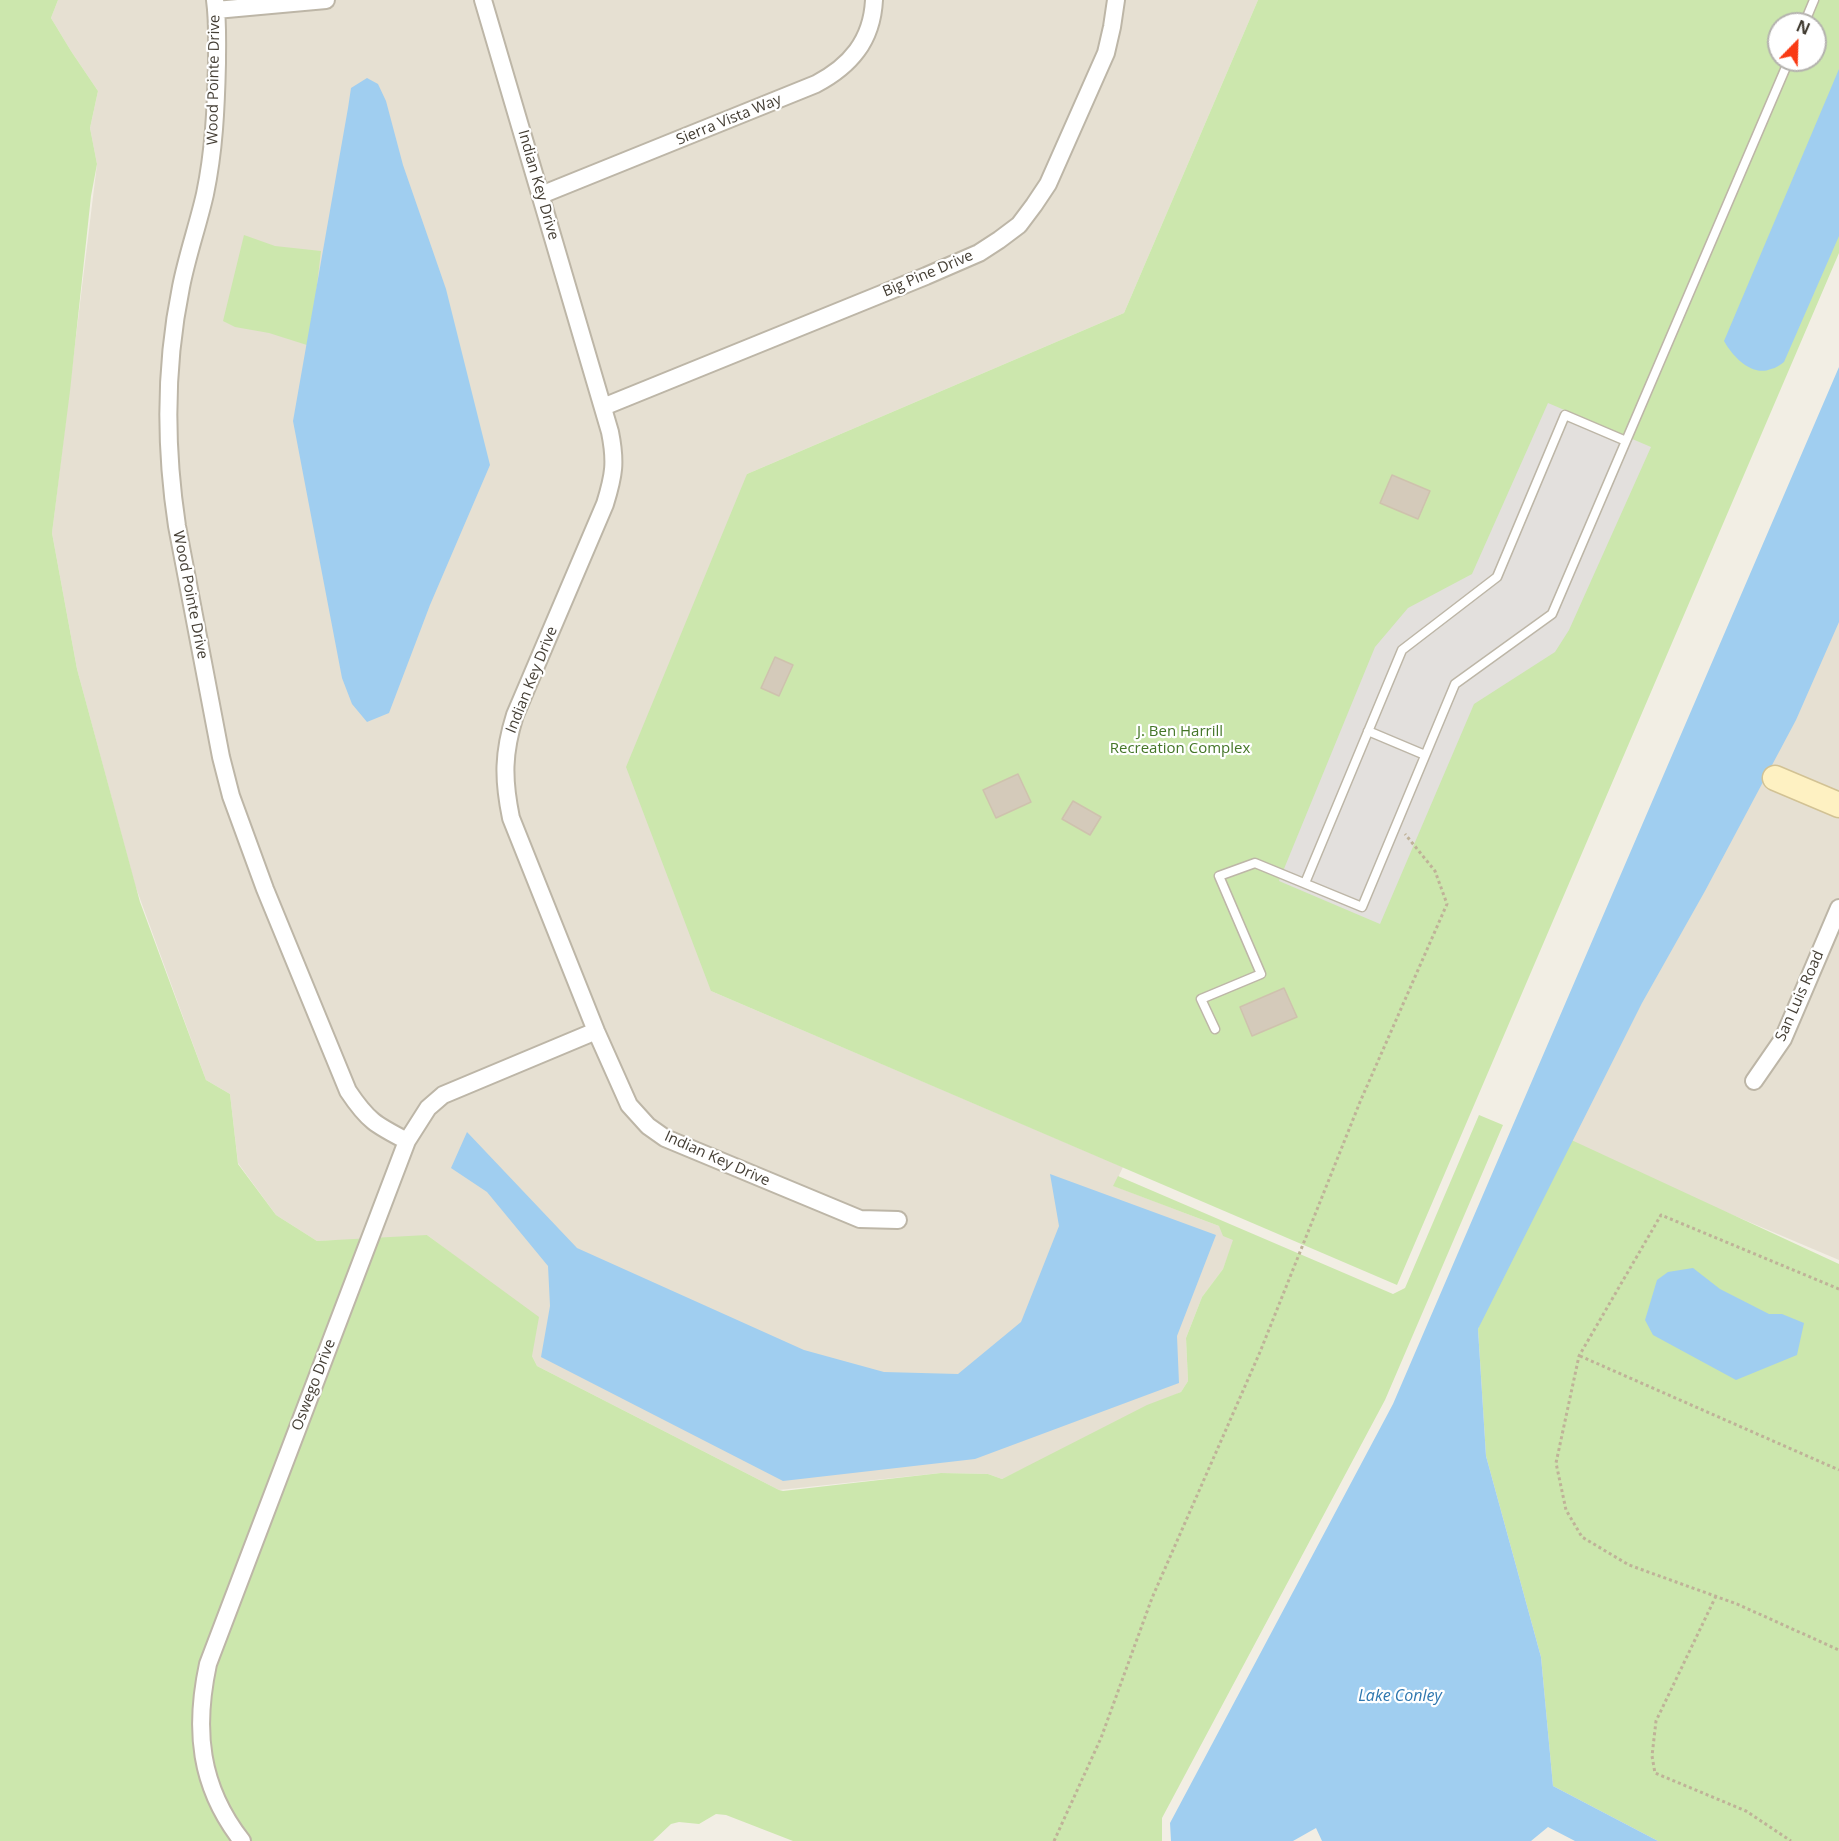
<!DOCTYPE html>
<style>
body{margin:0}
#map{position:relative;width:1839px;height:1841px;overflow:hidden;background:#f2eee4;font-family:"Open Sans",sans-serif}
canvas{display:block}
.north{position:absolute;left:1767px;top:12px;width:60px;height:60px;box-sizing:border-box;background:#fff;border:2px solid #b4b2ae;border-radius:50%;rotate:23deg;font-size:16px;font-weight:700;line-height:24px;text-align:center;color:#443e34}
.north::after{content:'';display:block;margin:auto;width:21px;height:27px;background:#f93a14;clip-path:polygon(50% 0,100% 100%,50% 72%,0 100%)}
</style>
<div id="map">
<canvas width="1839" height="1841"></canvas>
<div class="north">N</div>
</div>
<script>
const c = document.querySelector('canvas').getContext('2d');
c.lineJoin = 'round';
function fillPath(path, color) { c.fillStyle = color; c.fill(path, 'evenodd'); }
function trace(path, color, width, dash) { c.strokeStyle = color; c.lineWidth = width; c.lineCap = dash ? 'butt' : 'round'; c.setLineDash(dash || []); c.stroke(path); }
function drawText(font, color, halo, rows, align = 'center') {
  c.font = font + ' "Open Sans",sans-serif'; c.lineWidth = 4.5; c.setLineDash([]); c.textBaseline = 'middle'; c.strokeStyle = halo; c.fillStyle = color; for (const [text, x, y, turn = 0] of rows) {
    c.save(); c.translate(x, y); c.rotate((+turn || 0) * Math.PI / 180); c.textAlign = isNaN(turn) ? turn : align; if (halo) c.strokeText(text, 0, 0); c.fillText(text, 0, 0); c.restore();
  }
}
fillPath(new Path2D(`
 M58,0H1258L1124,313L747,474L711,991L1123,1167L1114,1186L1219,1226L1234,1240L1223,1269L1202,1297L1186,1338L1188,1381L1181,1392L1002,1479L988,1474L941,1473L779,1490L537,1366L532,1356L467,1265L427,1235L335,1411L341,1240L317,1241L276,1215L238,1163L230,1094L206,1080L135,885L77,669L52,533L97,164L90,128L98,91L71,51L51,18Z
 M1839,575V1260L1558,1141Z`), '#e6e0d2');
fillPath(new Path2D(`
 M0,0H58L51,18L71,51L98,91L90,128L97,164L91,196L70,391L52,533L77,669L140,902L206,1080L230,1094L238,1164L276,1215L317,1241L427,1235L539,1317L532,1356L537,1366L779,1490L783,1491L941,1473L988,1474L1002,1479L1147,1405L1181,1392L1188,1381L1186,1338L1202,1297L1223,1269L1233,1240L1223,1236L1219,1226L1113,1186L1118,1176L1393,1294L1405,1288L1479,1115L1503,1125L1385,1400L1162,1818V1841H793L726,1815L716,1814L699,1824L679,1822L671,1824L653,1841H0Z
 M1258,0H1839V253L1397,1285L711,991L626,767L747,474L1124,313ZM1779,24H1815V60H1779Z
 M244,235L275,246L321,251L310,346L269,333L235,327L223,321Z
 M1552,1131L1839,1264V1841H1658L1553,1786L1541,1657L1486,1456L1478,1329Z`), '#cce7ad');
fillPath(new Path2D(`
 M1548,403L1651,447L1569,630L1555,652L1474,704L1380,924L1279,881L1375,647L1408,608L1472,574Z`), '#e3e0dd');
fillPath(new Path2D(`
 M1839,69V236L1784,362C1780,365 1776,368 1771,369C1752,377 1733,357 1724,341Z
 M367,78L378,84L386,101L403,165L446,289L490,465L430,605L389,713L367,722L352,704L342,678L293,421L348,108L351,88Z
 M1839,367V622L1796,720L1705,891L1642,1003L1478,1329L1486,1456L1541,1657L1553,1786L1658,1841H1575L1548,1827L1531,1841H1322L1316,1828L1293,1841H1171L1170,1823L1393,1404Z
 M467,1132L577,1248L804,1350L884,1372L958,1374L1021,1322L1059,1226L1050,1174L1216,1235L1177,1336L1179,1383L975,1459L783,1481L541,1357L550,1306L548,1266L487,1192L451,1168Z
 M1693,1268L1720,1289L1769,1314H1782L1804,1323L1797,1355L1736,1380L1653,1335L1645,1320L1657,1280L1668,1272Z`), '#a0cef0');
const building = new Path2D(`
 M1392,475L1430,491L1418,519L1380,503Z
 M775,657L793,665L779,696L761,688Z
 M1018,774L1031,802L996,818L983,790Z
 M1073,801L1101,817L1090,835L1062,819Z
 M1284,988L1297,1017L1252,1036L1240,1007Z`);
fillPath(building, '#d4caba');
trace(building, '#cec2ad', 1.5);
const lane = new Path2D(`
 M1804,24L1814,0
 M1368,731L1425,755
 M1305,883L1402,650L1497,577L1565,415L1626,441
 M1215,1029L1201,999L1261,974L1219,876L1255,863L1362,907L1455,684L1552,614L1789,60`);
const street = new Path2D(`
 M215,0C218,21 217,42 217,63C216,108 214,151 205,194C198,225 187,256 181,287C165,365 165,447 177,526L221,757L231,796L265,889L348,1091C368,1121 376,1125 407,1141
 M483,0L610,432C616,462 614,475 605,504L515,715C503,753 503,779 511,818L596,1031L629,1105L648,1126L665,1138L860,1219L898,1220
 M216,10L326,0
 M541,195L816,84C850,66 872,41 874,0
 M603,407L926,276L979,253L999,240L1019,225L1034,205L1048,184L1106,53L1112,27L1116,0
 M1754,1081L1783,1039L1839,908
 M242,1841C199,1786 194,1729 208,1664L407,1141L428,1108L443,1095L596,1031`);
const secondary = new Path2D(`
 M1775,778L1839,805`);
trace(lane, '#bdb6a7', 11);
trace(street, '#bdb6a7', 20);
trace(secondary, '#d2c294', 27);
trace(new Path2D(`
 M1839,1289L1661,1215L1579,1356L1556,1463L1566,1510L1582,1537L1629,1565L1737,1604L1839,1650
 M1580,1356L1839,1470
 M1716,1596L1656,1721L1652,1756L1655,1773L1746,1811L1791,1841
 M1054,1841L1101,1738L1152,1598L1260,1352L1360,1102L1447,904L1435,871L1405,834`), '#bfb298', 3, [3, 3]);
trace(lane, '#fff', 8);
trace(street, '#fff', 16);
trace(secondary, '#fef1c2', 24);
drawText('15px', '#443e34', '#fff', [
 ["Wood Pointe Drive",214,80,-89],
 ["Sierra Vista Way",729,120,-22],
 ["Indian Key Drive",538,185,74],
 ["Big Pine Drive",928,274,-23],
 ["Wood Pointe Drive",190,595,79],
 ["Indian Key Drive",532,680,-68],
 ["San Luis Road",1800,996,-66],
 ["Indian Key Drive",717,1159,24],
 ["Oswego Drive",314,1385,-69]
]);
drawText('15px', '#447628', '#fff', [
 ["J. Ben Harrill",1180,732],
 ["Recreation Complex",1180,749]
]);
drawText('italic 16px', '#2e77af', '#fff', [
 ["Lake Conley",1400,1696]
]);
</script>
